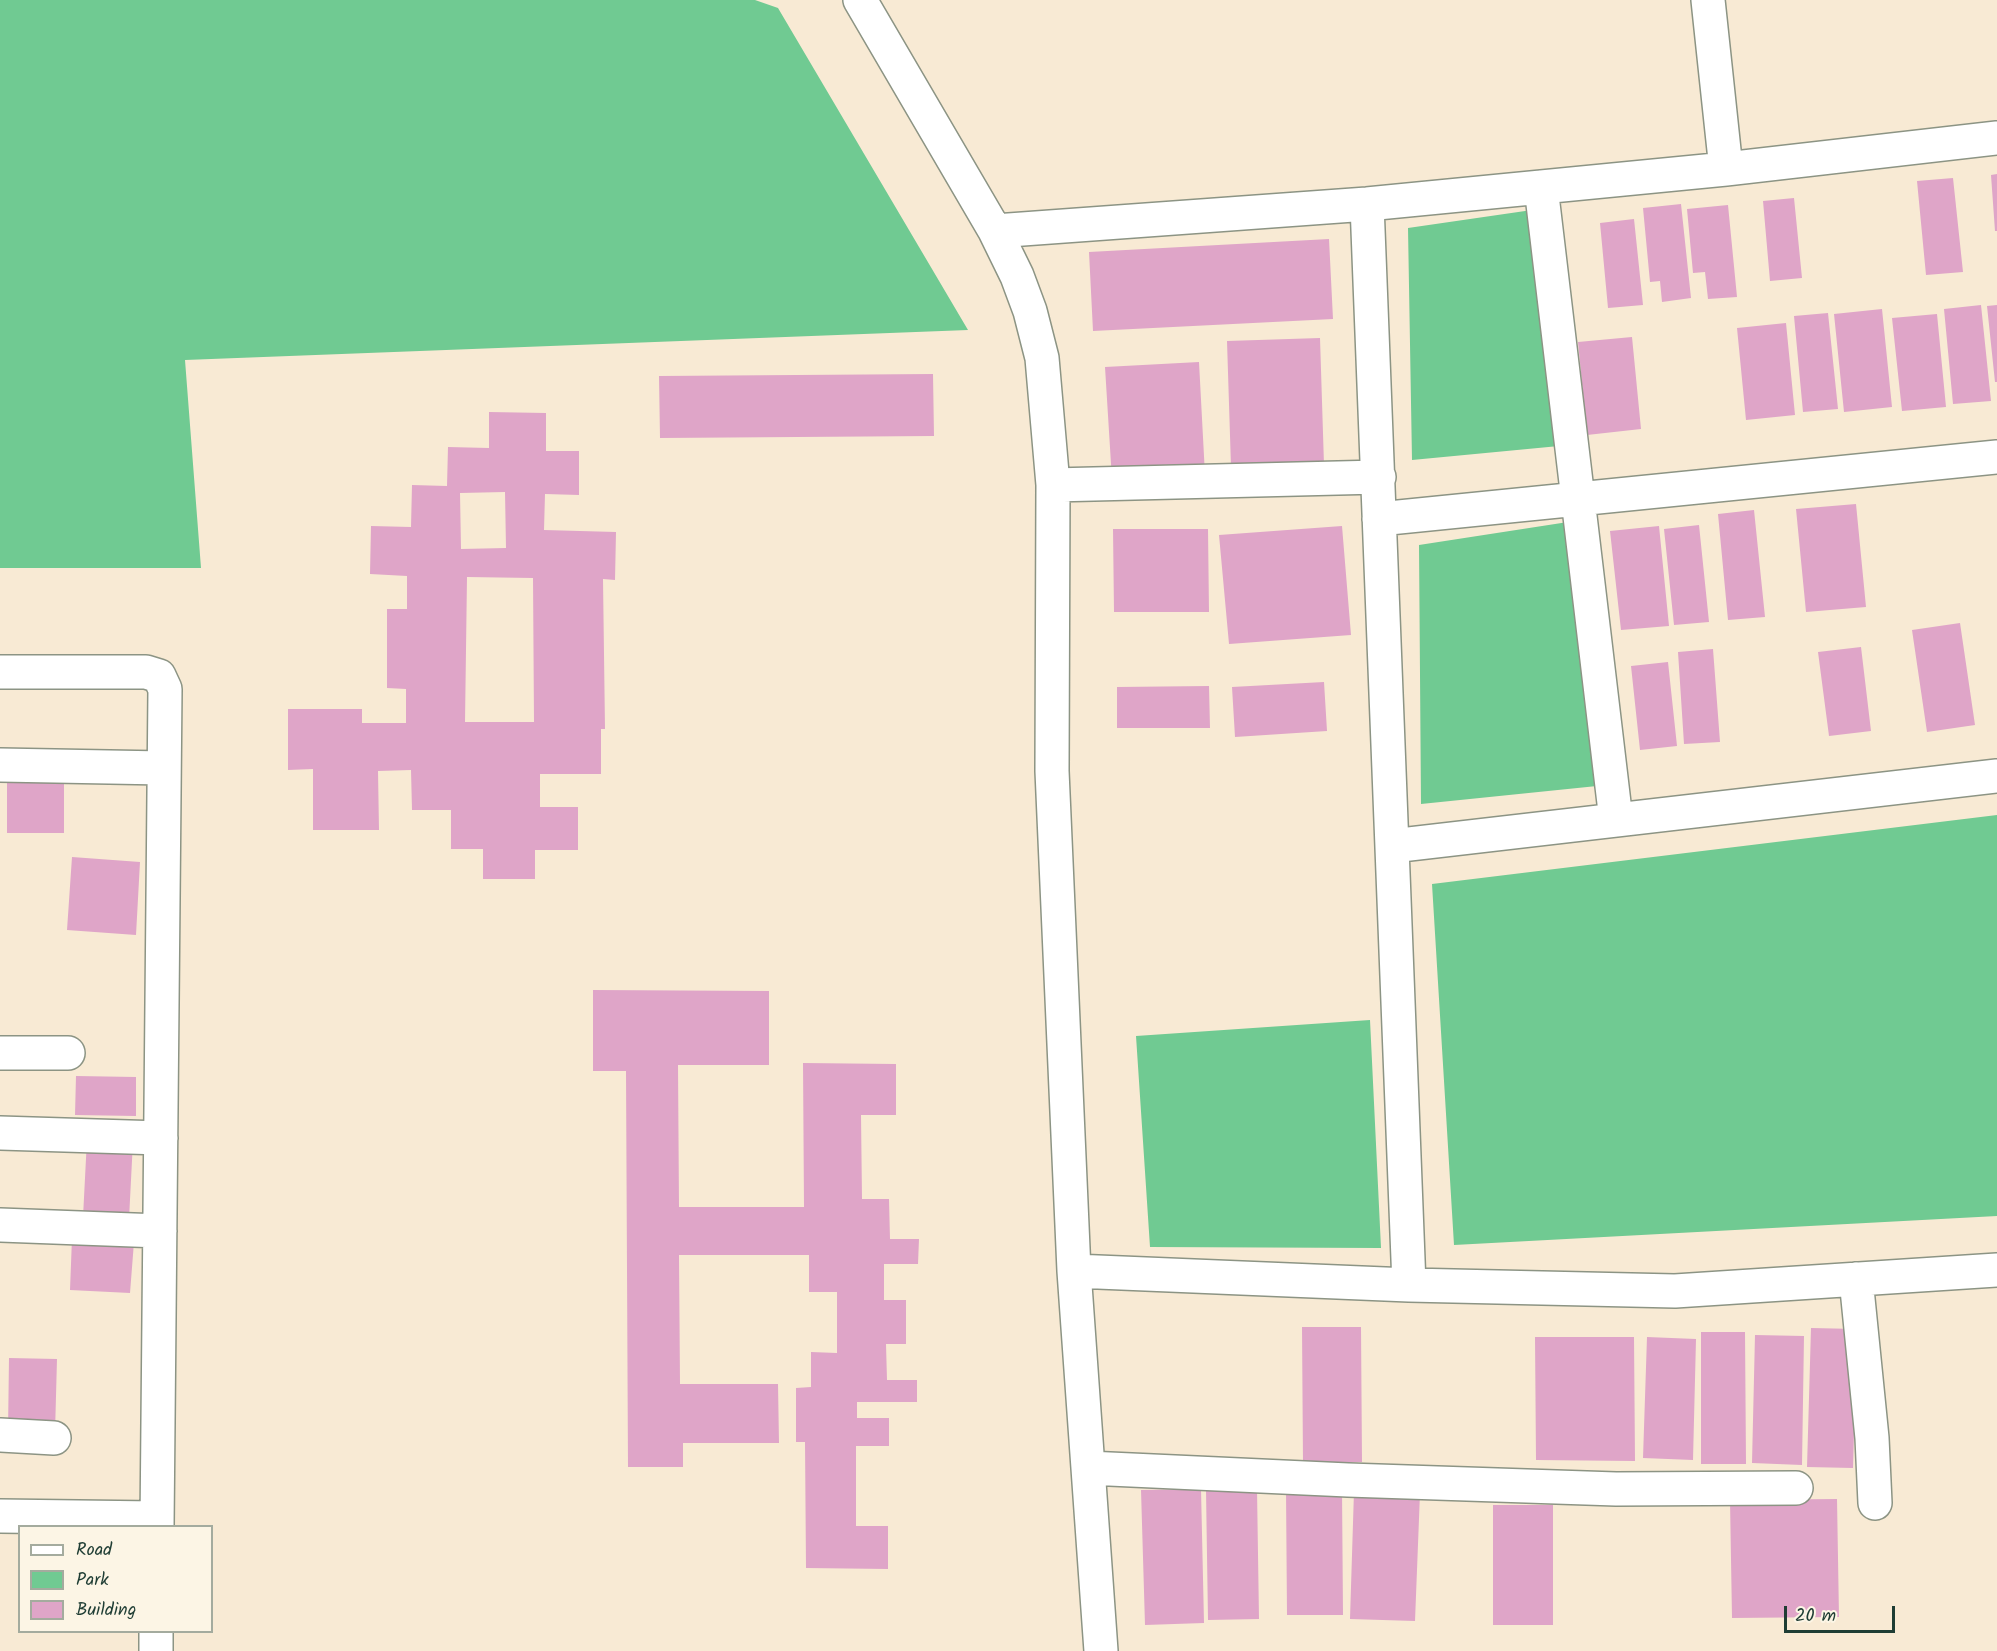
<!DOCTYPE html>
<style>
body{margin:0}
#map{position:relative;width:1997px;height:1651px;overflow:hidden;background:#f8ead4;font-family:Kalam,sans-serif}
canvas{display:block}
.legend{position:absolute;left:18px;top:1525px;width:195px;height:108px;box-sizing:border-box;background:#fcf5e5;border:2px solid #a4ab9e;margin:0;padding:8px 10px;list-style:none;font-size:18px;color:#1f3d34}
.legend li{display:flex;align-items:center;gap:12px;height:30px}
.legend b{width:30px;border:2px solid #a4ab9e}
.scale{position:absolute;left:1784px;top:1606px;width:111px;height:27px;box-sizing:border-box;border:3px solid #1f3d34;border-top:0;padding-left:8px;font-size:18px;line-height:21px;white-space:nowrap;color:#1f3d34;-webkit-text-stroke:4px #fcf5e5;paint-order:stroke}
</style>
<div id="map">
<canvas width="1997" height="1651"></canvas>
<ul class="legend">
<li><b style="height:8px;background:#fff"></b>Road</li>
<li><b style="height:16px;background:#70ca92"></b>Park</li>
<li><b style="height:16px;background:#dfa5c8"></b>Building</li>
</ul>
<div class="scale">20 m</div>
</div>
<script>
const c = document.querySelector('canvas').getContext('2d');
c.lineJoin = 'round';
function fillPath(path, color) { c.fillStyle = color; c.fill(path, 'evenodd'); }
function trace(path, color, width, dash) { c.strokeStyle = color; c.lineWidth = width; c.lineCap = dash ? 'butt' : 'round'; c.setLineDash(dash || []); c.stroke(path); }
fillPath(new Path2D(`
 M0,0H755L778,8L968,330L185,360L201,568H0Z
 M1532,210L1559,446L1412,460L1408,228Z
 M1568,522L1597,786L1421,804L1419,545Z
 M1997,815V1216L1454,1245L1432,884Z
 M1370,1020L1381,1248L1150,1247L1136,1036Z`), '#70ca92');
fillPath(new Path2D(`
 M1997,174V231H1995L1991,175Z
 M1953,178L1963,272L1926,275L1917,181Z
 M1794,198L1802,278L1770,281L1763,201Z
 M1681,204L1691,298L1662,302L1660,281L1650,282L1643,208Z
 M1728,205L1737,297L1708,299L1705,272L1693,273L1687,209Z
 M1634,219L1643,305L1608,308L1600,223Z
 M1329,239L1333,319L1093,331L1089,252Z
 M1981,305L1991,401L1953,404L1944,309Z
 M1997,305V382H1995L1987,306Z
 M1882,309L1892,407L1844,412L1834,314Z
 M1828,313L1838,409L1803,412L1794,316Z
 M1937,314L1946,407L1902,411L1892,318Z
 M1786,323L1795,415L1746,420L1737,328Z
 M1632,337L1641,429L1587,435L1578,342Z
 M1320,338L1324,465L1231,467L1227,341Z
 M1199,362L1205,475L1112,480L1105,367Z
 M933,374L934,436L660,438L659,376Z
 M489,412L546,413V451H579V495L545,494L544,530L616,532L615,580L603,579L605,729H601V774H540V807H578V850H535V879H483V849H451V810H412L411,770L378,771L379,830H313V769L288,770V709H362V723H406V689L387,688V609H407V576L370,574L371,526L411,527L412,485L447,486L448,447L489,448ZM505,492L506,548L461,549L460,493ZM467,577L533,578L534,722H465Z
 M1856,504L1866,607L1806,612L1796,509Z
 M1754,510L1765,617L1728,620L1718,514Z
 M1699,525L1709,622L1674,625L1664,529Z
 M1342,526L1351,635L1229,644L1219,535Z
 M1659,526L1669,626L1621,630L1610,531Z
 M1113,529H1208L1209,612H1114Z
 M1960,623L1975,725L1927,732L1912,630Z
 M1861,647L1871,731L1829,736L1818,652Z
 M1713,649L1720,742L1684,744L1678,652Z
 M1668,662L1677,746L1640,750L1631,666Z
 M1324,682L1327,731L1235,737L1232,687Z
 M1209,686L1210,728H1117V687Z
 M7,768H64V833H7Z
 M72,857L140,862L136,935L67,930Z
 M593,990L769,991V1065H678L679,1207H804L803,1063L896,1064V1115H861L862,1199H889L890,1239H919L918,1264H884V1300H906V1344H886L887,1380H917V1402H857V1418H889V1446H856V1526H888V1569L806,1568L805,1442H796V1388L811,1387V1352L837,1353V1292H809V1255H679L680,1384H778L779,1443H683V1467H628L626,1071H593Z
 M76,1076L136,1077V1116L75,1115Z
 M87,1139L133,1141L129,1219L83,1217Z
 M72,1238L134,1242L130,1293L70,1290Z
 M1302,1327H1361L1362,1462L1303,1463Z
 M1811,1328L1857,1329L1853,1468L1807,1467Z
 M1701,1332H1745L1746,1464H1701Z
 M1755,1335L1804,1336L1802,1465L1752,1463Z
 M1535,1337H1634L1635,1461L1536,1460Z
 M1647,1337L1696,1339L1693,1460L1643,1458Z
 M9,1358L57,1359L55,1433L8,1432Z
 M1201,1489L1204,1623L1145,1625L1141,1490Z
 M1257,1489L1259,1619L1208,1620L1206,1490Z
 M1342,1489L1343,1615H1287L1286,1490Z
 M1354,1491L1420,1493L1415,1621L1350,1619Z
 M1837,1499L1839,1617L1732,1618L1730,1500Z
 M1493,1505H1553V1625H1493Z`), '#dfa5c8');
const street = new Path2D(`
 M860,0L995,231L1017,276L1030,311L1042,358L1053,485L1052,771L1074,1271L1101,1651
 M1708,0L1726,169
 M1541,187L1616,820
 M1367,204L1409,1285
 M995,231L1367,204L1726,169L1997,138
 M1053,485L1379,477
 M1379,519L1997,457
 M0,672H146L159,676L165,689L157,1526
 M0,765L164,768
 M1392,846L1997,776
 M0,1053H68
 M0,1133L161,1138
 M0,1225L160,1231
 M1074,1271L1409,1285L1675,1291L1997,1270
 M1856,1279L1872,1438L1875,1503
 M0,1435L54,1438
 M1088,1468L1348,1480L1616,1489L1796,1488
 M0,1516L157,1518
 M156,1651V1632`);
trace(street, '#8c9484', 36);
trace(street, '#fff', 33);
</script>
